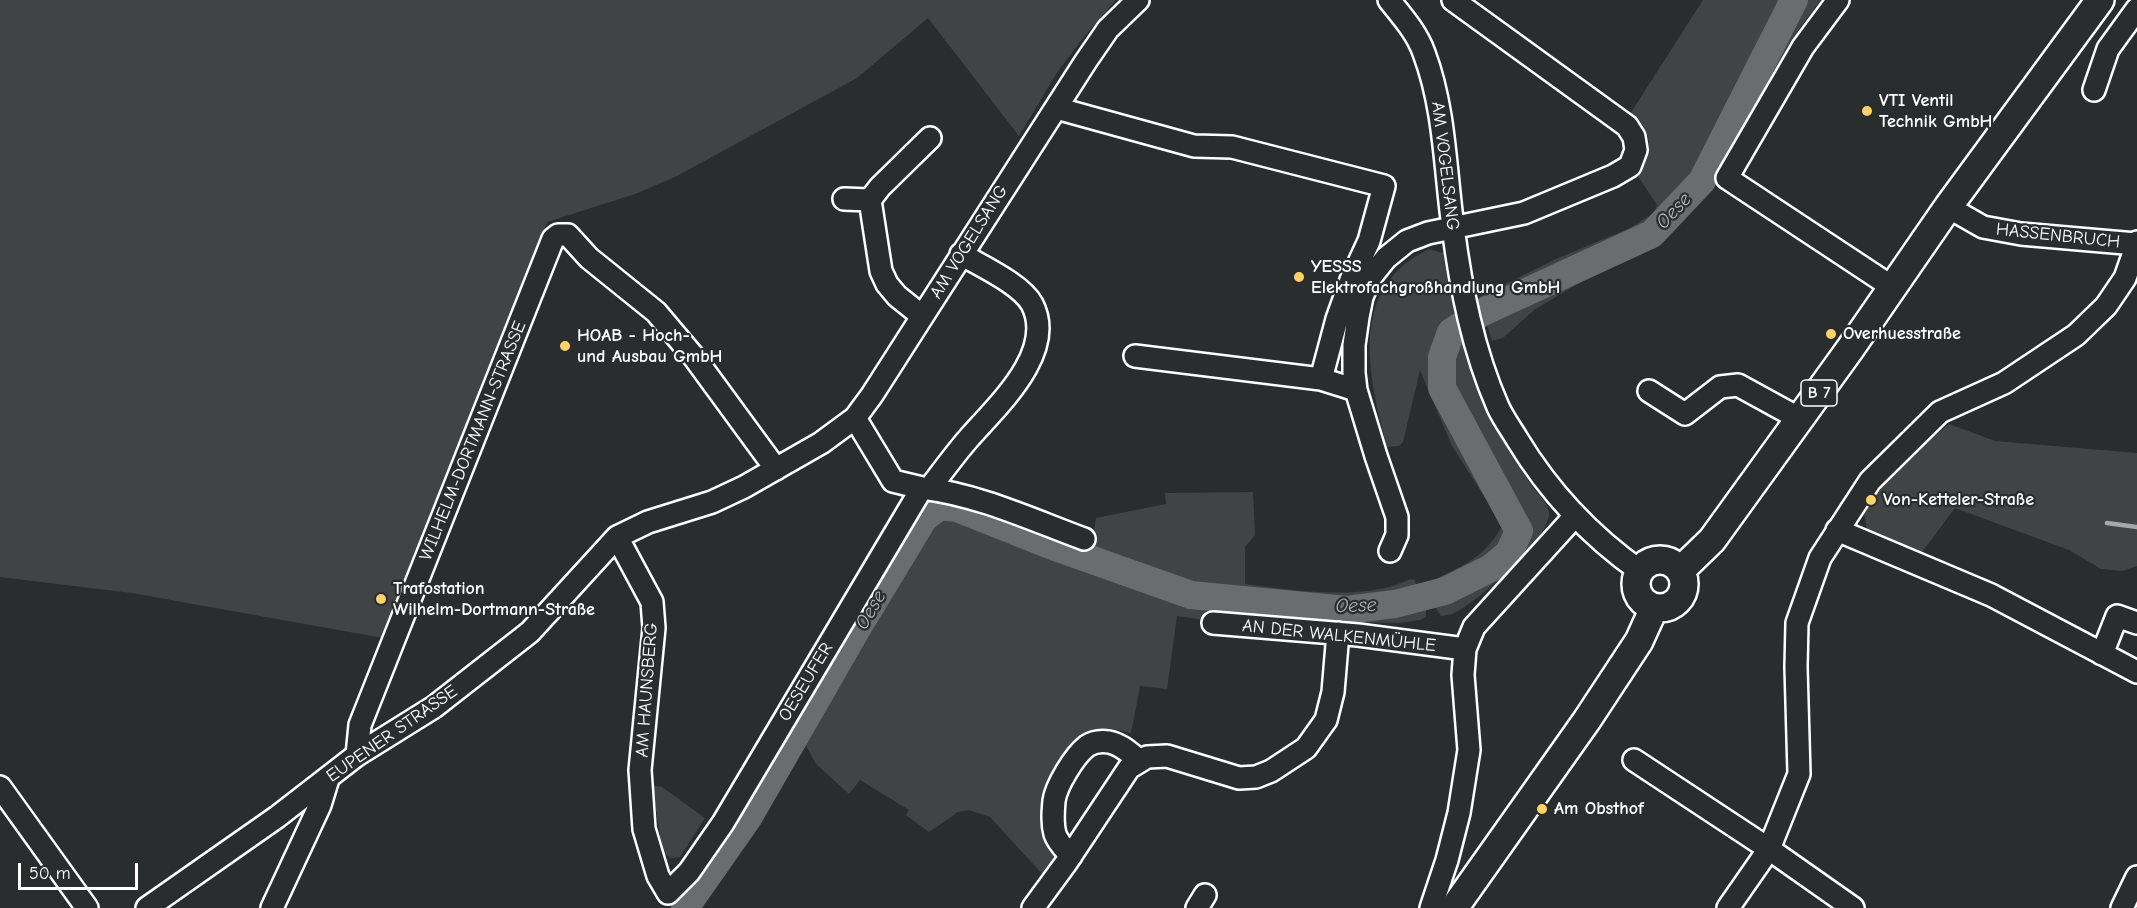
<!DOCTYPE html>
<meta charset="utf-8">
<style>
body{margin:0}
#map{position:relative;width:2137px;height:908px;overflow:hidden;background:#2a2d2e;font-family:"Comic Neue",sans-serif}
canvas{display:block}
.scale{position:absolute;left:18px;top:863px;width:120px;height:27px;box-sizing:border-box;border:3px solid #fff;border-top:0;padding-left:8px;font-size:18px;line-height:21px;white-space:nowrap;color:#fff;-webkit-text-stroke:4px #2a2d2e;paint-order:stroke}
</style>
<div id="map">
<canvas width="2137" height="908"></canvas>
<div class="scale">50 m</div>
</div>
<script>
const c = document.querySelector('canvas').getContext('2d');
c.lineJoin = 'round';
function fillPath(path, color) { c.fillStyle = color; c.fill(path, 'evenodd'); }
function trace(path, color, width, dash) { c.strokeStyle = color; c.lineWidth = width; c.lineCap = dash ? 'butt' : 'round'; c.setLineDash(dash || []); c.stroke(path); }
function drawText(font, color, halo, rows, align = 'center') {
  c.font = font + ' "Comic Neue",sans-serif'; c.lineWidth = 4.5; c.setLineDash([]); c.textBaseline = 'middle'; c.strokeStyle = halo; c.fillStyle = color; for (const [text, x, y, turn = 0] of rows) {
    c.save(); c.translate(x, y); c.rotate((+turn || 0) * Math.PI / 180); c.textAlign = isNaN(turn) ? turn : align; if (halo) c.strokeText(text, 0, 0); c.fillText(text, 0, 0); c.restore();
  }
}
fillPath(new Path2D(`
 M0,0H1116L1083,38L1056,74L1019,136L928,18L857,78L675,177L635,194L547,222L403,594L383,638L132,593L0,577Z
 M1703,0H1821L1799,29L1712,184L1692,211L1668,235L1601,270L1534,310L1503,338L1492,341L1479,297L1556,259L1630,228L1654,213L1657,205L1637,175C1652,147 1656,137 1630,114Z
 M1429,249L1443,253C1452,311 1467,370 1493,423C1505,445 1518,466 1532,486C1536,492 1546,502 1548,508C1559,533 1476,603 1454,613C1450,615 1445,615 1441,616L1434,605L1428,583C1460,566 1482,561 1501,528V523L1452,446L1420,370L1403,442L1399,446L1387,447C1369,376 1346,289 1429,249Z
 M1949,424L1995,441L2137,453V566L2122,571L2101,569L2069,550L1955,508L1919,556L1868,534L1864,513L1886,482L1913,453Z
 M1253,492L1255,535L1245,547V584C1289,590 1337,597 1380,589C1391,587 1401,583 1411,579L1415,580L1417,588L1382,599L1331,601L1226,590L1178,580L1091,549L1096,518L1166,504L1165,493Z
 M942,517L989,526L1071,562L1145,589L1201,603L1281,614L1352,618L1381,616L1426,605V617L1420,620L1399,623L1293,621L1206,608L1204,620L1177,616L1167,689L1140,686L1131,733L1112,729L1092,731L1074,746L1055,859L1044,876L990,817L969,810L958,812L929,832L906,815L909,810L860,780L849,794L816,764L804,742L847,674L935,522Z
 M652,785L662,787L705,818L680,857L671,858L663,853Z`), '#414445');
trace(new Path2D(`
 M2107,523L2137,527`), '#a6a7a7', 4.5);
trace(new Path2D(`
 M685,908L748,818L858,627L924,518L940,506L957,508L1050,545L1191,595L1346,610L1395,604L1445,591L1491,568L1509,553L1519,531L1442,388V357L1451,332L1483,312L1652,234L1702,181L1794,0`), '#6a6c6d', 28);
const minor = new Path2D(`
 M1389,0C1402,16 1417,33 1424,53C1445,109 1445,169 1453,227C1461,289 1473,350 1498,407C1503,418 1511,429 1517,439C1549,492 1589,535 1640,571
 M1838,0L1803,47L1727,178L1892,287
 M2094,90L2108,49L2137,9
 M1056,108L1194,146L1232,147L1384,186L1369,241L1351,280L1337,319L1321,379
 M844,199L870,200
 M1948,207L1983,227L2021,234L2136,244L2137,242
 M922,316L897,296L887,284L881,271L870,200L880,187L930,138
 M1135,356L1321,379L1356,390
 M1649,391L1685,414L1720,387L1738,385L1800,419
 M855,418L893,481L922,488
 M929,489C942,472 955,454 969,438C997,406 1057,352 1032,304C1021,284 981,266 961,254
 M1837,530L1991,595L2137,672
 M1084,539C1030,519 979,495 922,488L723,823L689,872L668,893L658,876L644,829L640,770L654,628L652,602L617,537L648,522L712,502L744,487L821,443L855,418L872,395L1086,61L1108,29L1138,0
 M1390,551L1397,535V517L1376,456L1356,390L1354,373V345L1358,317L1362,297L1370,278L1386,258L1407,241L1428,233L1524,213L1613,176L1630,166L1636,150L1634,137L1627,126L1453,0
 M1213,623L1358,635L1465,649
 M2102,654L2117,616L2137,623
 M357,755L360,725L553,239L558,235H568L589,258L656,312L694,357L776,469
 M1634,760L1769,849L1853,908
 M0,787L87,908
 M1071,856C1065,849 1058,843 1055,834C1052,823 1053,812 1054,801C1056,786 1074,756 1087,746C1093,742 1102,741 1109,742C1121,744 1131,754 1140,761
 M147,908L277,817L357,755L434,707L530,632L617,537
 M272,908L320,805L328,779
 M1033,908L1066,863L1129,768L1147,757L1167,756L1239,778L1256,777L1271,771L1306,748L1326,720L1333,692L1338,633
 M1197,908L1205,895
 M1431,908L1447,860L1459,813L1469,750L1463,675L1465,649L1474,627L1575,516
 M1728,908L1769,849L1799,774L1796,667L1797,623L1820,558L1870,481L1940,412L2004,383L2076,335L2106,306L2125,278L2137,244
 M2122,908L2137,877`);
const major = new Path2D(`
 M1636 584a24 24 0 1 1 48 0a24 24 0 1 1-48 0Z
 M1680,571L1712,540L1850,349L1948,207L2100,0
 M1454,908L1587,720L1639,641L1654,608`);
trace(minor, '#fff', 26);
trace(major, '#fff', 32);
trace(minor, '#2a2d2e', 21);
trace(major, '#2a2d2e', 27);
for (const [x, y, r, color] of [
 [1867,111,6,"#ffd166"],
 [1299,277,6,"#ffd166"],
 [1831,334,6,"#ffd166"],
 [565,346,6,"#ffd166"],
 [1871,500,6,"#ffd166"],
 [381,599,6,"#ffd166"],
 [1542,809,6,"#ffd166"]
]) { const dot = new Path2D(); dot.arc(x, y, r, 0, 2 * Math.PI); c.fillStyle = color; c.fill(dot); trace(dot, '#2a2d2e', 2); }
for (const [x, y, w] of [
 [1819,393,36]
]) { const box = new Path2D(); box.roundRect(x - w / 2, y - 13, w, 26, 4.5); c.fillStyle = '#2a2d2e'; c.fill(box); trace(box, '#fff', 1.5); }
drawText('bold 16px', '#fff', null, [
 ["B 7",1819,393]
]);
drawText('bold 18px', '#fff', '#2a2d2e', [
 ["VTI Ventil",1879,101],
 ["Technik GmbH",1879,122],
 ["YESSS",1311,267],
 ["Elektrofachgroßhandlung GmbH",1311,288],
 ["Overhuesstraße",1843,334],
 ["HOAB - Hoch-",577,336],
 ["und Ausbau GmbH",577,357],
 ["Von-Ketteler-Straße",1883,500],
 ["Trafostation",393,589],
 ["Wilhelm-Dortmann-Straße",393,610],
 ["Am Obsthof",1554,809]
], 'left');
drawText('18px', '#fff', '#2a2d2e', [
 ["AM VOGELSANG",1445,166,83],
 ["HASSENBRUCH",2058,236,6],
 ["AM VOGELSANG",969,242,-58],
 ["WILHELM-DORTMANN-STRASSE",473,441,-68],
 ["AN DER WALKENMÜHLE",1339,636,6],
 ["OESEUFER",806,682,-59],
 ["AM HAUNSBERG",647,690,-86],
 ["EUPENER STRASSE",392,734,-35]
]);
drawText('italic 20px', '#b4b6b6', '#2a2d2e', [
 ["Oese",1674,211,-47],
 ["Oese",1356,606,-2],
 ["Oese",871,610,-60]
]);
</script>
